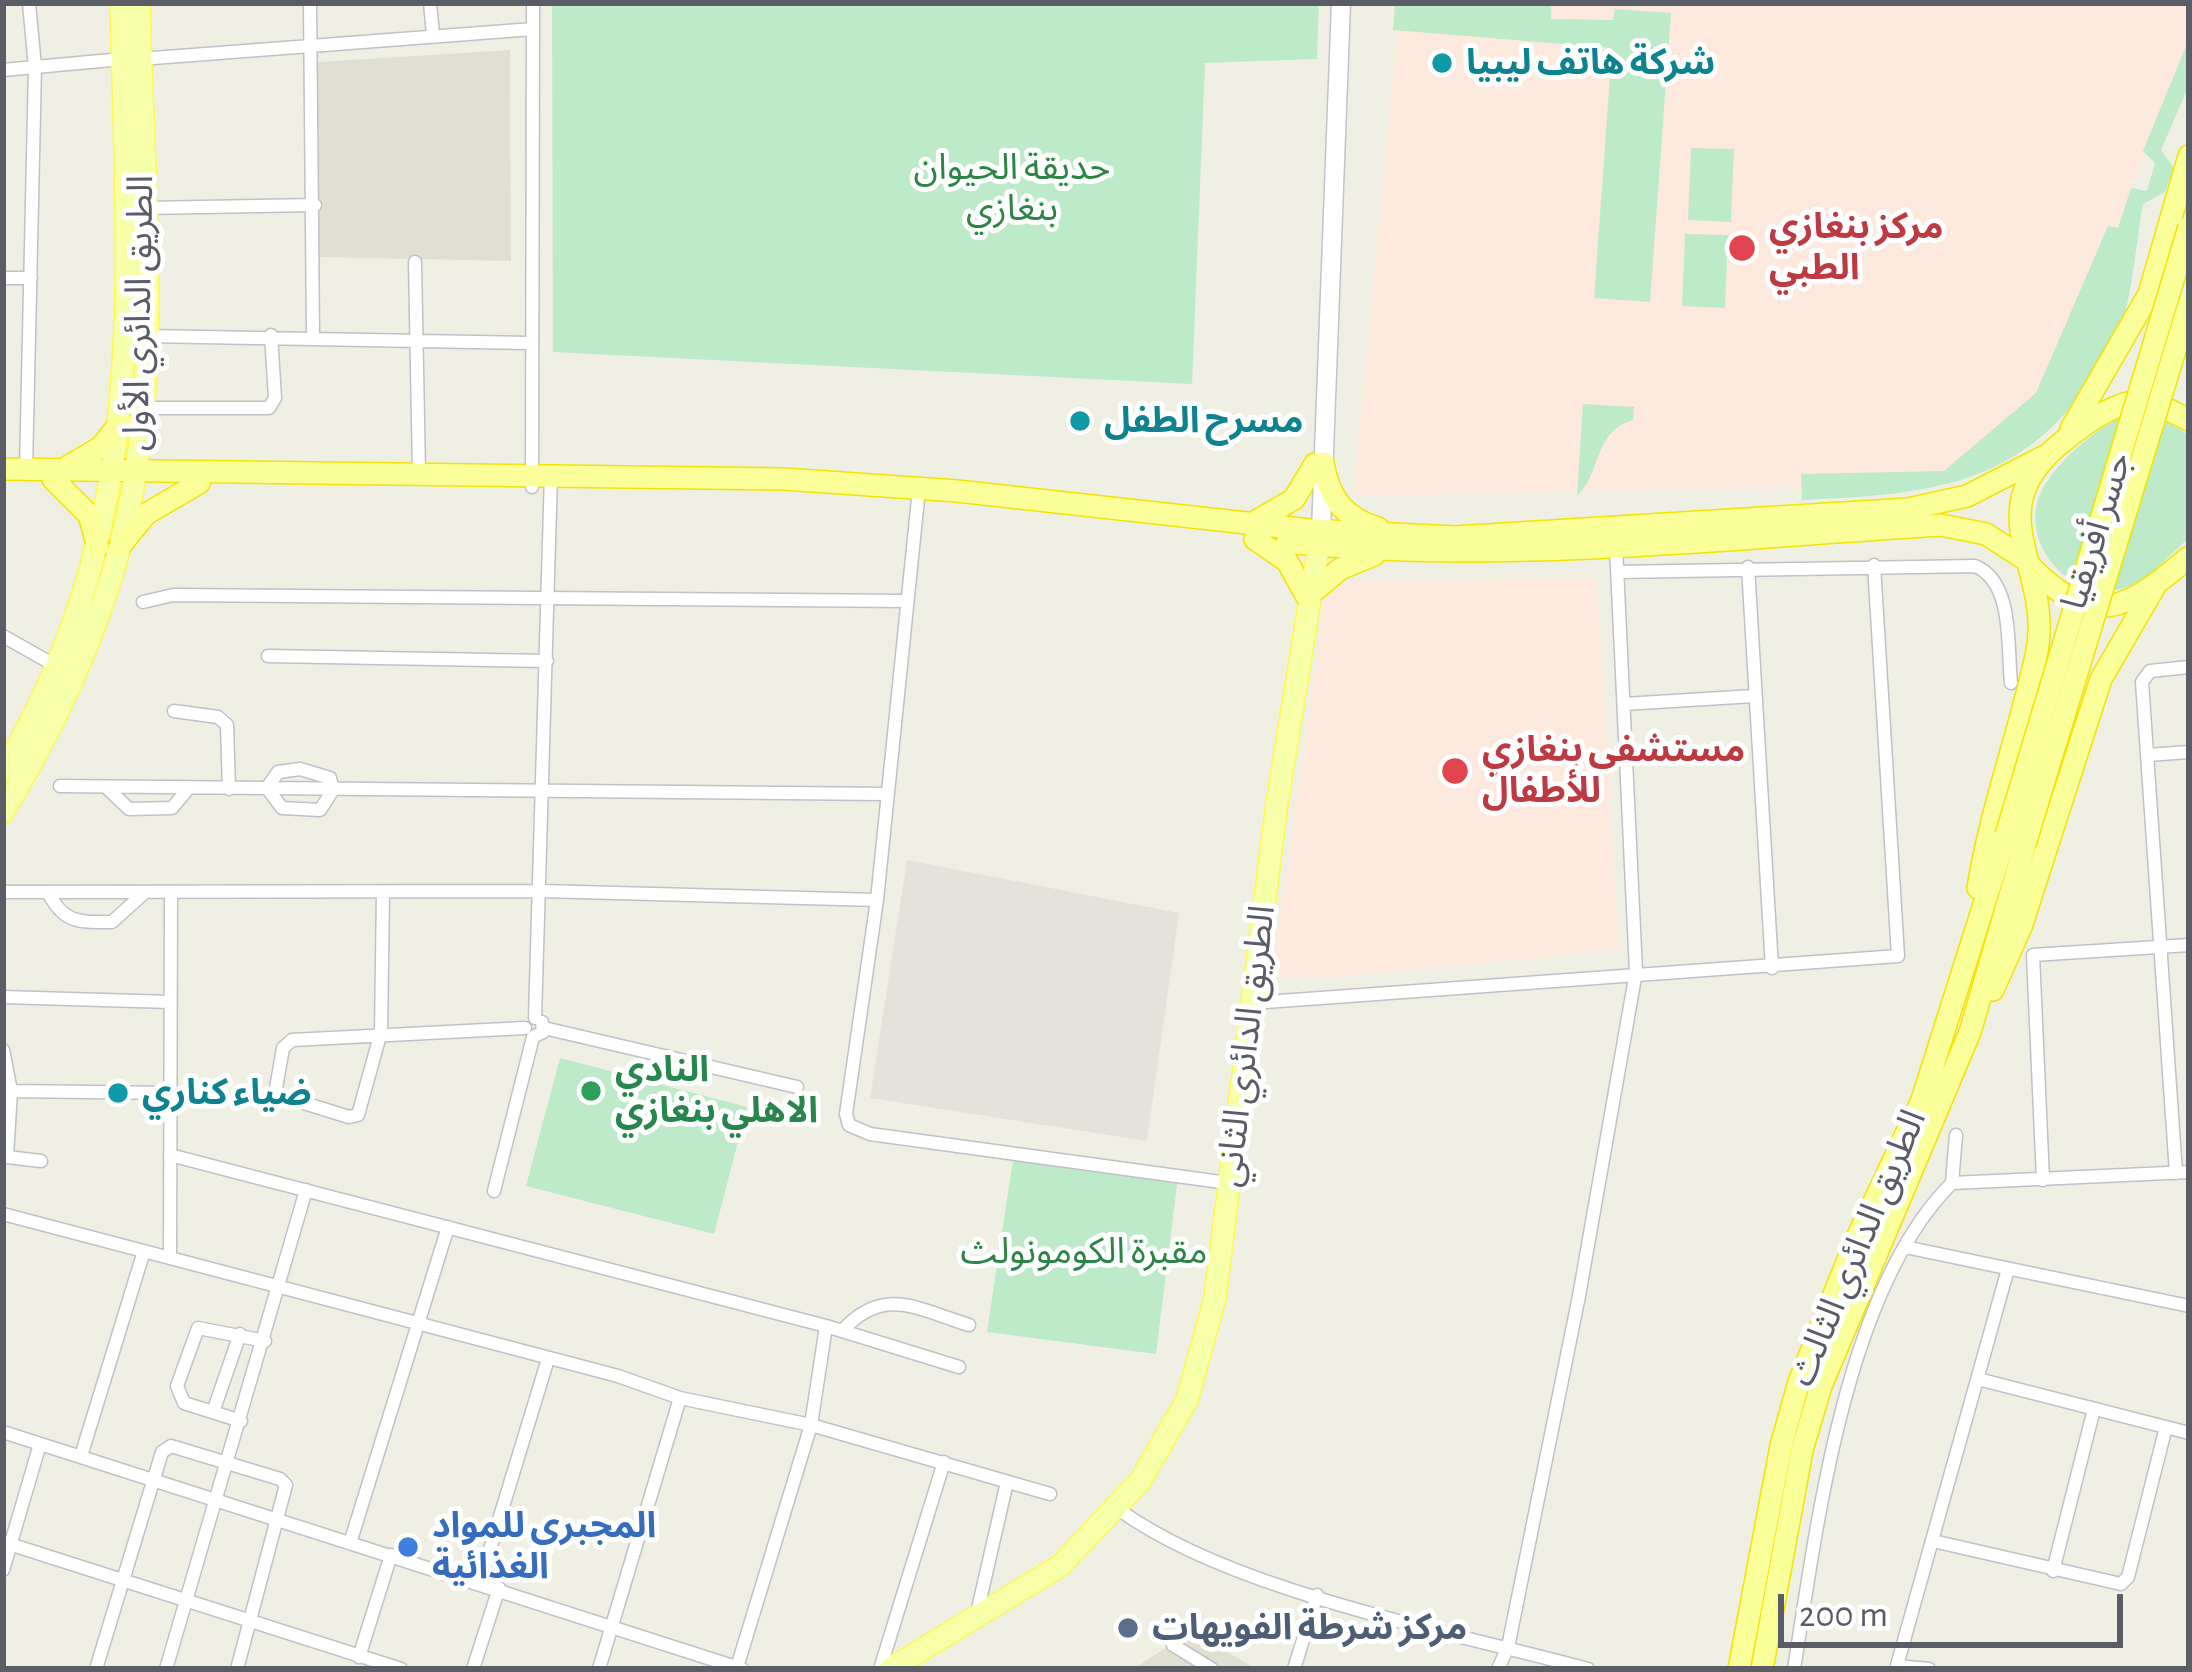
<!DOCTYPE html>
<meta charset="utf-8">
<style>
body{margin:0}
#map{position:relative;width:2192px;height:1672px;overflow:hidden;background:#eff0e3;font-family:"Alegreya Sans",sans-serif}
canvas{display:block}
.frame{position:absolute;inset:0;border:6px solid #5b5d66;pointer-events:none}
.scale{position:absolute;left:1778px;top:1594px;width:345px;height:54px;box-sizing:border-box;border:6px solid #5b5d66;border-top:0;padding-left:15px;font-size:36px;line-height:42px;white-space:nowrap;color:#5b5d66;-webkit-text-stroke:9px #fff;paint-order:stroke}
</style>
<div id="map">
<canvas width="2192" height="1672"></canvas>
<div class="frame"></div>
<div class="scale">200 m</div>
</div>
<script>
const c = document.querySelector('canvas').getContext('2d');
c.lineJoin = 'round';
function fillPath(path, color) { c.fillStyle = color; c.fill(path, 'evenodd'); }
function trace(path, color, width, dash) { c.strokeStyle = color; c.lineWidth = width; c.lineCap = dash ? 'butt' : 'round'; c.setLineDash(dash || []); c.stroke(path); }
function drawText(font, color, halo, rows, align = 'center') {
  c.font = font + ' "Alegreya Sans","Noto Sans Arabic",sans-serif'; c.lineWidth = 10; c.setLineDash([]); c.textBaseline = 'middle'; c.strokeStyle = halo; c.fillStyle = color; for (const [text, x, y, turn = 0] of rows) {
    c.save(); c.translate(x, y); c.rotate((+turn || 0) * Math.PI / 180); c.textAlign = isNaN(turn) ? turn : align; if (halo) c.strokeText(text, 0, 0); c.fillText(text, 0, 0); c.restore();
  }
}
fillPath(new Path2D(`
 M907,860L1179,913L1147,1141L870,1098Z`), '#e3e3db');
fillPath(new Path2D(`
 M510,50L511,261L318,257V62Z
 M1192,1631L1256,1669H1133Z`), '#dfe0d2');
fillPath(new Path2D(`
 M1400,3H2189V44L2042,411L1942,485L1353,496Z
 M1597,578L1619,950L1331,978H1278L1273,969L1326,593L1353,580Z`), '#fee9de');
fillPath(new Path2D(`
 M552,3H1319L1317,59L1205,63L1192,384L553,352Z
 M1395,3H1551V19L1613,20L1615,9L1671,13L1650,302L1594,298L1612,48L1393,30Z
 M2189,39V85L2161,150L2174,168L2165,192L2143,204C2135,246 2133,301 2116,340C2109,356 2095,371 2086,386C2017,489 1916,495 1802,500L1801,474L1944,471L2036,393L2108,226L2118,228L2131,188L2147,191L2155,163L2143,151Z
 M1691,148L1734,149L1731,222L1688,220Z
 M1685,234L1728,235L1725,308L1682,306Z
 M1583,404L1634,407L1633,420C1593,432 1602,472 1577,496Z
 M2130,413L2153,414L2189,435V538C2172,552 2153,575 2132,585C2081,609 2022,553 2038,500C2048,467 2099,425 2130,413Z
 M560,1058L747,1107L714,1234L526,1186Z
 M1014,1153L1178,1176L1156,1354L987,1332Z`), '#bdeac9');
const minor = new Path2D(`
 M310,3L313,335
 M430,3L433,34
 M140,59L533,29
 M3,70L122,59
 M144,208L315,205
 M415,262L419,473
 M3,278H31
 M146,336L530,343
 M143,408H269L275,398L271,335
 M26,469L35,67L29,3
 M532,487L533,3
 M918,499L877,900L846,1114L849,1125L870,1134L1228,1183
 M1748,567L1772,968
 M1618,572L1975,566C2014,582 2007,646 2011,683
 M143,602L173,595L907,601
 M3,636L56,666
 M268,656L547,661
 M1624,704L1754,696
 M174,711L218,717L227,725L229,789
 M2148,755L2189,752
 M300,769L330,778L333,790L320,810L282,808L267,788L278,772Z
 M60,786L886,794
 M107,788L129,809L172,808L188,789
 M3,892L542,891L877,900
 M48,892C64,924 79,922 112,922L144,893
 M383,892L381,1032L358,1115L349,1117L275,1094L283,1048L292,1040L525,1028
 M3,997L170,1002
 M1252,1003L1898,956L1874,565
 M535,1018L551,474
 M544,1028L797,1087
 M3,1050L11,1091L7,1157L41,1161
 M11,1091L170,1093
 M170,1155L826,1326
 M2176,1173L2142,682L2150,671L2189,667
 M2043,1180L2033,955L2189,945
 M1952,1183L2189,1172
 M494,1191L533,1037L543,1032L542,1022
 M3,1214L618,1376L680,1398L811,1425L1050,1494
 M1905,1247L2189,1306
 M170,1258L171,893
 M842,1331C884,1285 917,1309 969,1325
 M1978,1379L2189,1433
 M213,1412L240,1334
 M241,1421L184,1403L177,1386L198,1328L265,1341
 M3,1432L742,1669
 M81,1456L144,1251
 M1118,1509C1232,1592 1448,1631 1588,1669
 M351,1540L448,1227
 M1933,1541L2121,1584L2128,1577L2166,1427
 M3,1542L401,1669
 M3,1570L40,1444
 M2053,1571L2094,1409
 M480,1582L548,1359
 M977,1613L1007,1482
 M1173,1645L1212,1669
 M359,1657L391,1555
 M738,1664L811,1425L826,1326L959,1367
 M1897,1666L1929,1669
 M96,1669L162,1452L171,1446L280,1479L286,1485L237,1669
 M166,1669L306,1190
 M473,1669L499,1588
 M599,1669L680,1398
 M880,1669L944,1462
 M1294,1669L1317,1595
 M1498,1669L1508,1647L1579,1296L1636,972L1616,546
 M1794,1669C1817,1525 1845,1289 1952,1183L1956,1135
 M1896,1669L2008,1269`);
const secondary = new Path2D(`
 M1321,531L1341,3`);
const primary = new Path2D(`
 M3,772C153,520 127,282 121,3
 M3,812C66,709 117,591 136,471C159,319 142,157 139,3
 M890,1669L1060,1566L1140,1481L1187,1400L1215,1298L1277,803L1321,532`);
const trunk = new Path2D(`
 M2071,429L2149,294L2189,156
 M1323,463C1329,498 1344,518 1378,528
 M67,467L101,447L121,422
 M3,469L784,479L957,491L1310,530L1455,537L1908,509L1967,496L2043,457
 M53,479L89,515L98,547
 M1253,523L1294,499L1315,464
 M1255,539L1287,561L1307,597L1340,569L1374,555
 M1287,542C1504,565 1724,538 1941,525L1986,534L2026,560
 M120,546L146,514L199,483
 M2031,567C2094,631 2128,609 2189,557
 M1978,888C1991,808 2019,734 2036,656C2056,567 1971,512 2066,439C2091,419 2114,403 2147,399L2189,420
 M1993,990L2021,927L2101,679L2155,586
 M1739,1669L1781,1446L1799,1382L1855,1242L1922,1100L2006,835
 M1762,1669L1802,1450L1821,1386L1970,1032L2025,844`);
trace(minor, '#c0c1c8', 15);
trace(secondary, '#c2c4cd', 21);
trace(primary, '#fff94d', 24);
trace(trunk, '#f3e400', 24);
trace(minor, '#fff', 12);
trace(secondary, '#fff', 18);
trace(primary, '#f7ffa9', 21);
trace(trunk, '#fbff9a', 21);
const trunkBridge = new Path2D(`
 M2006,835L2189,227
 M2025,844L2189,304`);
trace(trunkBridge, '#f3e400', 24, []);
trace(trunkBridge, '#fbff9a', 21);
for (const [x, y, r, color] of [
 [1442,63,12,"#0f9aa8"],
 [1742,248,15,"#e0444e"],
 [1080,421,12,"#0f9aa8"],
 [1455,771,15,"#e0444e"],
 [591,1091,12,"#2e9e5b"],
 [118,1093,12,"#0f9aa8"],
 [408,1547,12,"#3f7fe0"],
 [1128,1628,12,"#5c6f8a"]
]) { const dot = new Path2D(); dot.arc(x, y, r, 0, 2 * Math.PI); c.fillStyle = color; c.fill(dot); trace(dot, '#fff', 4.5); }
drawText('bold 36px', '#0d838f', '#fff', [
 ["شركة هاتف ليبيا",1466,63],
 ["مسرح الطفل",1104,421],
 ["ضياء كناري",142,1093]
], 'left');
drawText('36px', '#2c8446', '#fff', [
 ["حديقة الحيوان",1012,168],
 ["بنغازي",1012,209],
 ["مقبرة الكومونولث",1084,1252]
]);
drawText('bold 36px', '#be3a42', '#fff', [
 ["مركز بنغازي",1769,227],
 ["الطبي",1769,268],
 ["مستشفى بنغازي",1482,750],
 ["للأطفال",1482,791]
], 'left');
drawText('36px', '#5b5d66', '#fff', [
 ["الطريق الدائري الأول",139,313,-89],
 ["جسر أفريقيا",2097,531,-73],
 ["الطريق الدائري الثاني",1246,1046,-83],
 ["الطريق الدائري الثالث",1858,1248,-67]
]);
drawText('bold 36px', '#27864d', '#fff', [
 ["النادي",615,1070],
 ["الاهلي بنغازي",615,1111]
], 'left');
drawText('bold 36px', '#366cbe', '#fff', [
 ["المجبري للمواد",432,1526],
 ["الغذائية",432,1567]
], 'left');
drawText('bold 36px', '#4e5e75', '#fff', [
 ["مركز شرطة الفويهات",1152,1628]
], 'left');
</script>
